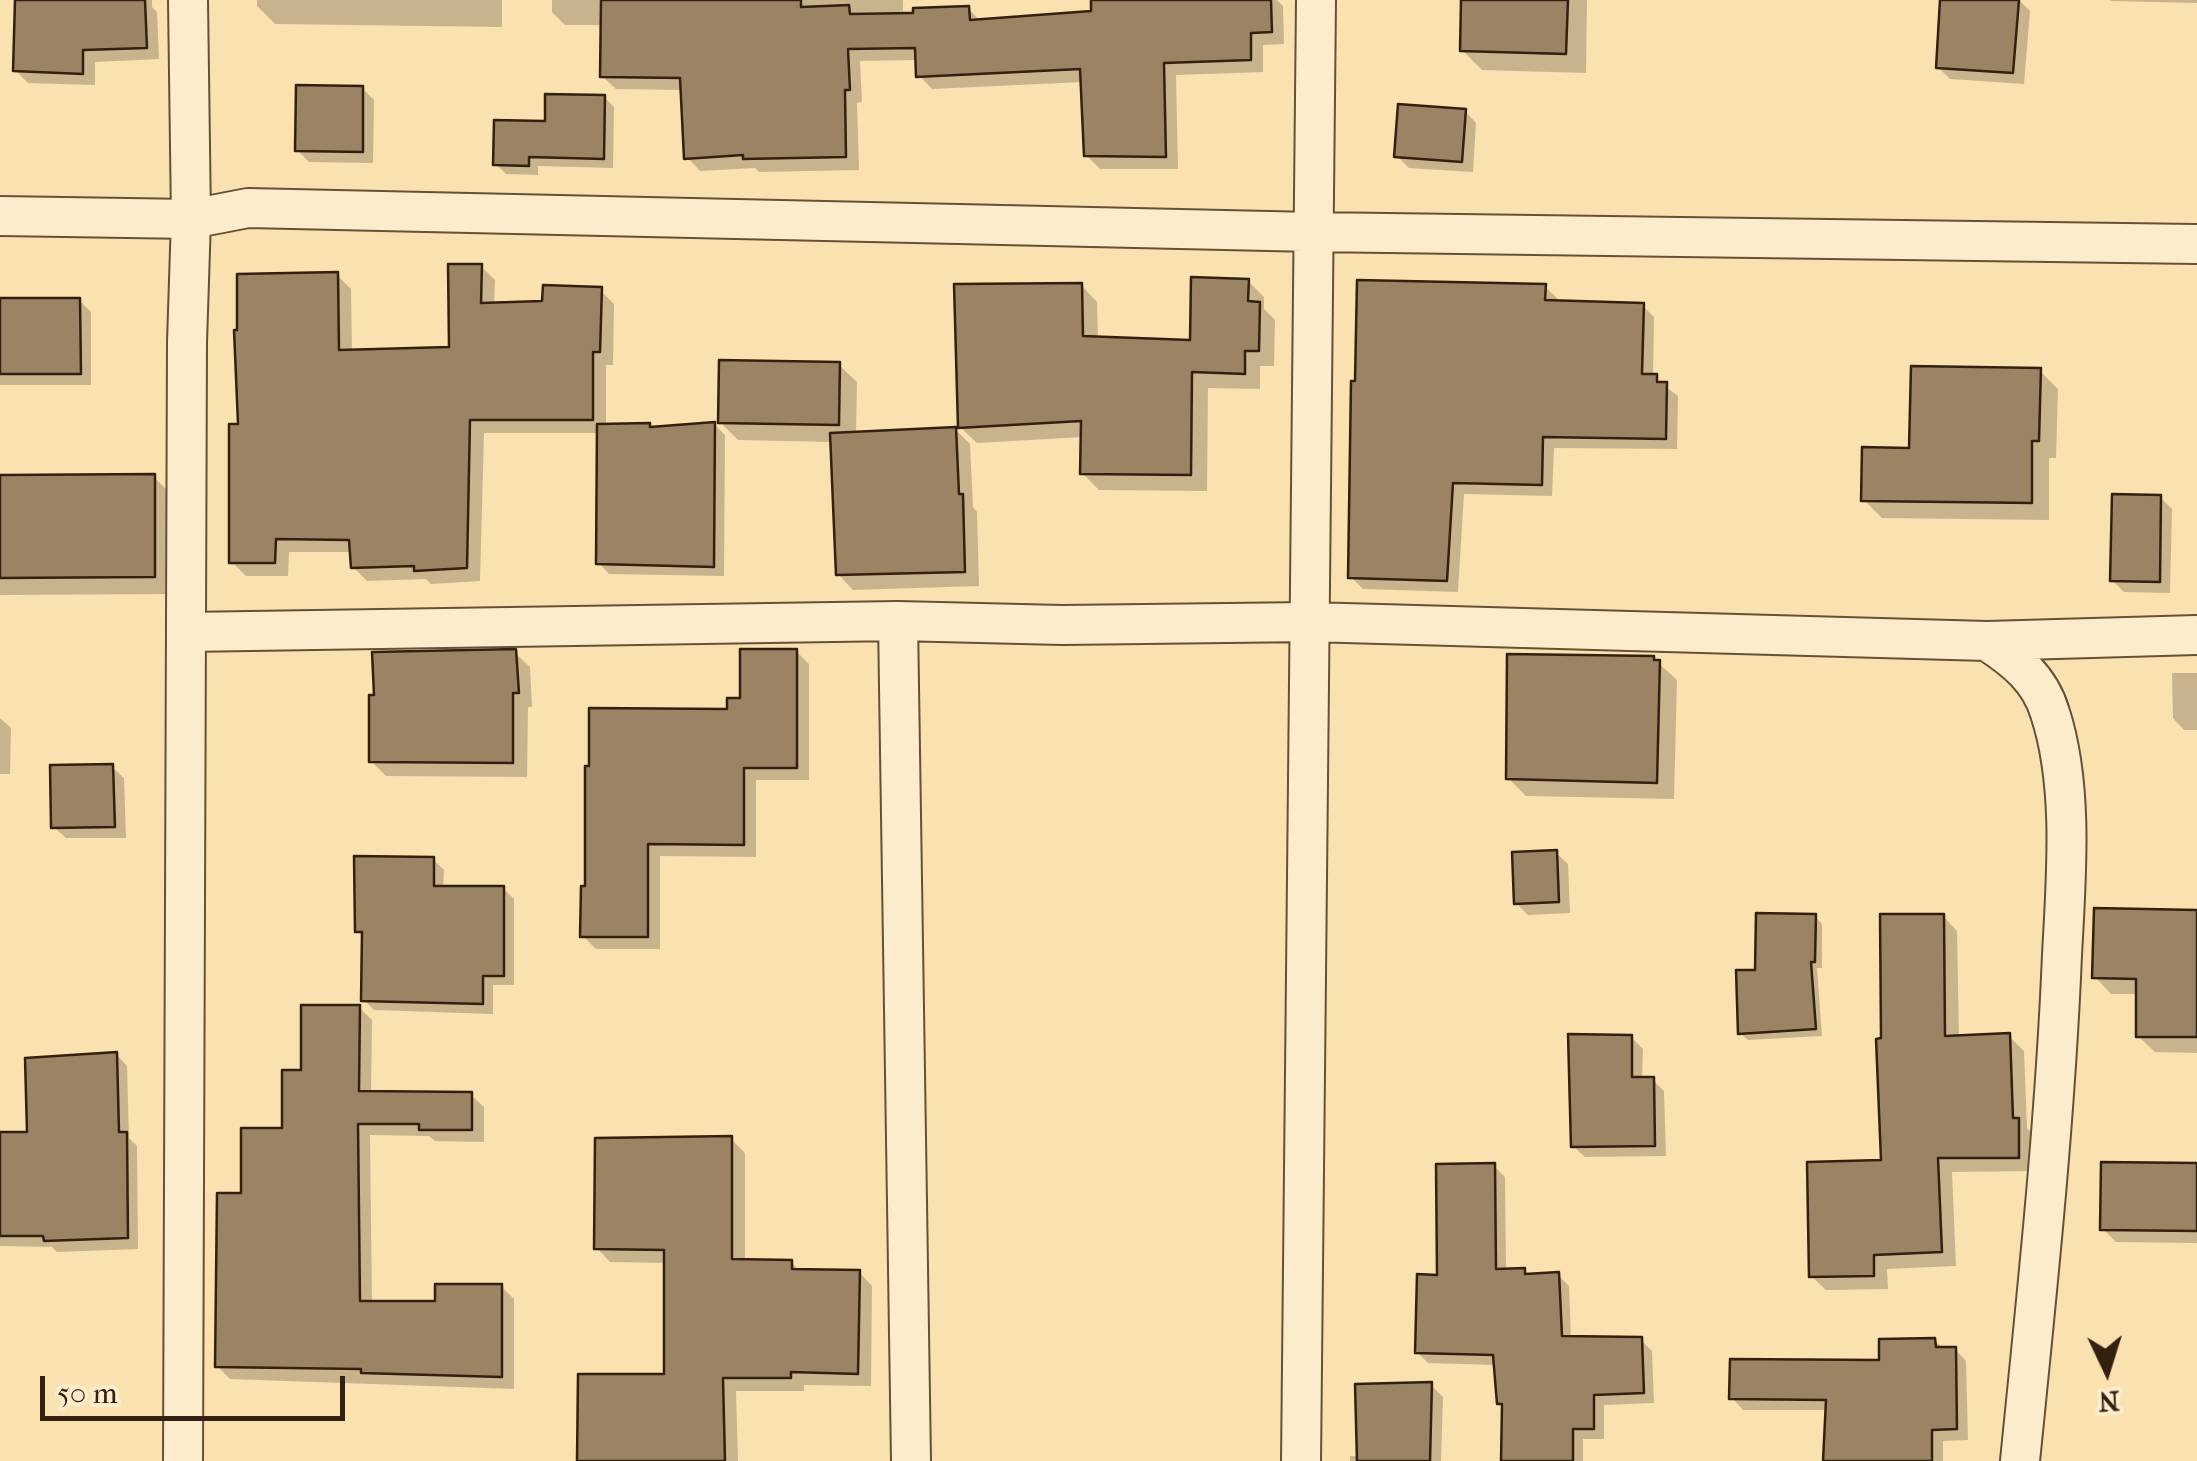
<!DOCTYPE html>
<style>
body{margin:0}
#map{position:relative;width:2197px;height:1461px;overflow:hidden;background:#fae1b0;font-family:"IM FELL French Canon",serif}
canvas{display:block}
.north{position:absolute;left:2057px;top:1321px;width:100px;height:100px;-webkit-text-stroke:8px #fceccc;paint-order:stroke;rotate:176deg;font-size:28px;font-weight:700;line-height:40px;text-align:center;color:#332010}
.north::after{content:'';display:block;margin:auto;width:35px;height:45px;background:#332010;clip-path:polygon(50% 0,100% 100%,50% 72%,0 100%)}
.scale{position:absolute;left:40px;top:1376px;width:305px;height:45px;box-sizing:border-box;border:5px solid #332010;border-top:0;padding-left:12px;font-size:30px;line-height:35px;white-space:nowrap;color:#332010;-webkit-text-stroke:8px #fceccc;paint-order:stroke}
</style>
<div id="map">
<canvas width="2197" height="1461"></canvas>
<div class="north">N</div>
<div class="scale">50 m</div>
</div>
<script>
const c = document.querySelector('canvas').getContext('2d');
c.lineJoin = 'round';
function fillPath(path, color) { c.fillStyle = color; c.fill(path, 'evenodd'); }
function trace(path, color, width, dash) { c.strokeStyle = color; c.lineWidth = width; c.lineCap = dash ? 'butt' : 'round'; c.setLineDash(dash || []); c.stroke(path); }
fillPath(new Path2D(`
 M17,0H152V7L157,12L159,59L95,62V85L28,83L15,70Z
 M257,0H502V27L275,24L257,6Z
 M552,0H903V11L968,8L981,22L1094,14L1093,0H1277L1283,6L1284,44L1263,45V72L1176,75L1178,169H1100L1086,155L1083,82L932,89L919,75L918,60L860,61L862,102L857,103L859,170L759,172L755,168L700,171L687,157L683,90L616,89L602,76L603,25H565L552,12Z
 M1464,0H1587L1586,73L1482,70L1462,50Z
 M1943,0H2019L2030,11L2024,84L1950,79L1938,67Z
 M2110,0H2197V3L2112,1Z
 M362,88L374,100L373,163L309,162L297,150Z
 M604,97L614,107L613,168L538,166V175L506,174L496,164L547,123Z
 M1465,111L1476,123L1473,172L1409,168L1397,156Z
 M481,266L495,280L494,305L545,304L600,290L614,304L613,365H606V426L649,425L653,429L715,425L725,435L724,576L609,574L599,563V433H484L480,581L431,584L426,579L367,581L353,567L352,552H289L288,576H246L232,562L240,427L337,275L351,289L352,352L451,349Z
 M1248,281L1264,297V309L1275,320L1274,366H1260V389L1208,388L1207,491L1099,490L1082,473L1083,437L977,443L960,427L1081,285L1097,302L1098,339L1192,342Z
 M1545,287L1557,298V303L1643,306L1654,317L1653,377L1678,396L1677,449L1554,448L1552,496L1464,494L1458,592L1363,589L1351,577Z
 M0,300H79L91,312V385H0Z
 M839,365L857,382L856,434L955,429L970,444L973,507L977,512L979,586L853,590L838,574L833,442L738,440L720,422Z
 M2040,371L2058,389L2056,458H2049V520L1882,518L1864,500L1911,451Z
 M154,477L172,495V594L0,595V478Z
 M2160,497L2172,509L2170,593L2124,592L2112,580Z
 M796,651L809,664V780H756V857L660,856V949H596L583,936L729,711Z
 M514,652L530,667L532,707H528L527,777L386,776L371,761Z
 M1653,658L1677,680L1674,799L1526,796L1508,778Z
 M2172,673H2197V730H2184L2173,718Z
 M0,718L11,728L10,774H0Z
 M112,767L124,778L126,838H66L54,827Z
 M1556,853L1568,864L1570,913L1528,915L1516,903Z
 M433,859L444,870L443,888H503L514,899V985H493V1014L374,1010L364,1000L365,938L357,931Z
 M2197,913V1053L2155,1052L2138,1036V994H2111L2095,977Z
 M1815,916L1822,924V968H1817L1822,1036L1748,1040L1740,1033L1758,972Z
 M1943,916L1957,931L1959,1038L2009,1036L2024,1051L2027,1128L2033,1135V1171L1952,1172L1956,1266L1887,1269L1888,1289L1826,1290L1811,1276L1884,1163V1041Z
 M359,1007L372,1020L371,1094L471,1095L484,1107V1142L435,1141L429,1136L370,1135L372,1304H437L501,1286L514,1299V1389L230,1379L217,1366L244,1195L284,1131L304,1073Z
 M1631,1037L1643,1049L1642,1080H1653L1664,1091L1666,1156L1585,1157L1573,1146Z
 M116,1054L127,1066L129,1138L137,1146L138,1249L57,1252L52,1247L0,1246V1134L29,1135Z
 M731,1139L745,1153V1262H791L801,1272H859L872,1286L871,1386L804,1385V1391H736L738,1461H580L667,1376V1263L610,1262L597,1248Z
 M2197,1165V1243L2116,1242L2103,1229Z
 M1494,1166L1505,1177L1506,1271H1524L1530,1276L1558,1275L1569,1286L1571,1339L1641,1340L1652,1351L1654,1403L1604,1405V1439H1583V1461H1504V1408L1499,1403L1496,1365L1428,1363L1417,1352L1439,1277Z
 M1934,1340L1944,1349H1955L1966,1361L1968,1440L1943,1441V1461H1826L1828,1410H1743L1732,1398L1882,1362Z
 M1431,1385L1443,1397L1441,1461H1350V1456H1359Z`), '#0003');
const building = new Path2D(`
 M15,0H145L147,48L83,50V74L13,71Z
 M601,0H801V7L849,5L850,14L913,13V8L969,6L970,20L1091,11V0H1271L1272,32L1251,33V60L1164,63L1166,157L1084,156L1080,69L916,77L915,48L848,49L850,90H845L846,157L743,159V155L684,159L680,78L600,77Z
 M1461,0H1568L1566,54L1460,51Z
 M1940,0H2019L2013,73L1936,68Z
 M296,85L363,86V152L295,151Z
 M545,94L605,95L604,159L529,157V166L493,165L494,120L545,121Z
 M1398,104L1466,109L1462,162L1394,157Z
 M448,264H482L481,303L542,301L543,285L602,287L600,352H593V420H470L467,568L414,571V566L351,568L349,540L276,539L275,563H229V424H238L234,330H237V274L338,272L339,350L449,347Z
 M1191,277L1249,279L1248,301L1260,302L1259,351H1245V374L1192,372L1191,475L1080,474L1081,421L958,428L954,284L1082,283L1083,336L1190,340Z
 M1357,280L1546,284L1545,300L1644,303L1642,374H1657V382H1667L1666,439L1543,437L1542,485L1453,483L1447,581L1348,578L1351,381H1355Z
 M0,298H80L81,374H0Z
 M719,360L840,362L839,425L718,423Z
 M1911,366L2041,368L2039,441H2032V503L1861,501L1862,447L1909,448Z
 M715,422L714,567L596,564L597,424L650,423V427Z
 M956,427L959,494H963L965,572L836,575L830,433Z
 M155,474V577L0,578V475Z
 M2112,494L2161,495L2160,582L2110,581Z
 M516,649L519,693H513V763L369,762V695H374L372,652Z
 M740,649H797V768H744V845L648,844V937H580L581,886H585V766H589V708L727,709V698H740Z
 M1507,654L1654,656V660H1660L1657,783L1506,779Z
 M113,764L115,827L51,828L50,765Z
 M1557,850L1559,902L1514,904L1512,852Z
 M354,856L434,857V886H504V976H483V1004L361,1001L362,932H355Z
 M2094,908L2197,910V1037H2136V979L2092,978Z
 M1756,913L1816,914L1815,962H1811L1816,1029L1738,1034L1736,970H1755Z
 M1880,914H1944L1945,1036L2010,1033L2013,1118H2019V1158H1938L1942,1252L1874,1255V1276L1809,1277L1807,1162L1881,1160L1876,1039L1881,1038Z
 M301,1005H360L359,1091L472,1092V1130H419V1124H358L360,1301H435V1284H502V1377L361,1373V1369L215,1367L217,1193H241V1128H282V1070H301Z
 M1568,1034L1632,1035V1077H1654L1655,1146L1571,1147Z
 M117,1052L119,1132H127L128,1238L44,1241L43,1236H0V1132H27L25,1058Z
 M732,1136V1259L792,1260V1269L860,1270L858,1374L791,1372V1378H723L725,1461H577L578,1374H664V1250L594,1249L595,1138Z
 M2101,1162L2197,1163V1231L2100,1230Z
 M1495,1163L1496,1269L1525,1268V1274L1559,1272L1562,1336L1642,1337L1644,1393L1594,1395V1429H1573V1461H1501L1502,1404H1497L1493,1355L1415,1353L1417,1274L1437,1275L1436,1164Z
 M1935,1338L1936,1347H1956L1957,1429L1932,1430V1461H1823L1826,1400L1729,1399L1730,1359L1879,1360V1339Z
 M1432,1382L1430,1461H1357L1355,1384Z`);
fillPath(building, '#9a8463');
trace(building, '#332010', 2.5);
const minor = new Path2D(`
 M0,216L191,219L248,208L1313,232L2197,244
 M898,621L911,1461
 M186,632L898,621L1062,625L1309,622L1987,641L2197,635
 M1987,641C2016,660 2040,679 2050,713C2074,786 2066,879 2062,955C2055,1124 2037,1292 2020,1461
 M183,1461L187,342L191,219L188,0
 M1301,1461L1316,0`);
trace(minor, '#655038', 42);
trace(minor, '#fceccc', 38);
</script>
